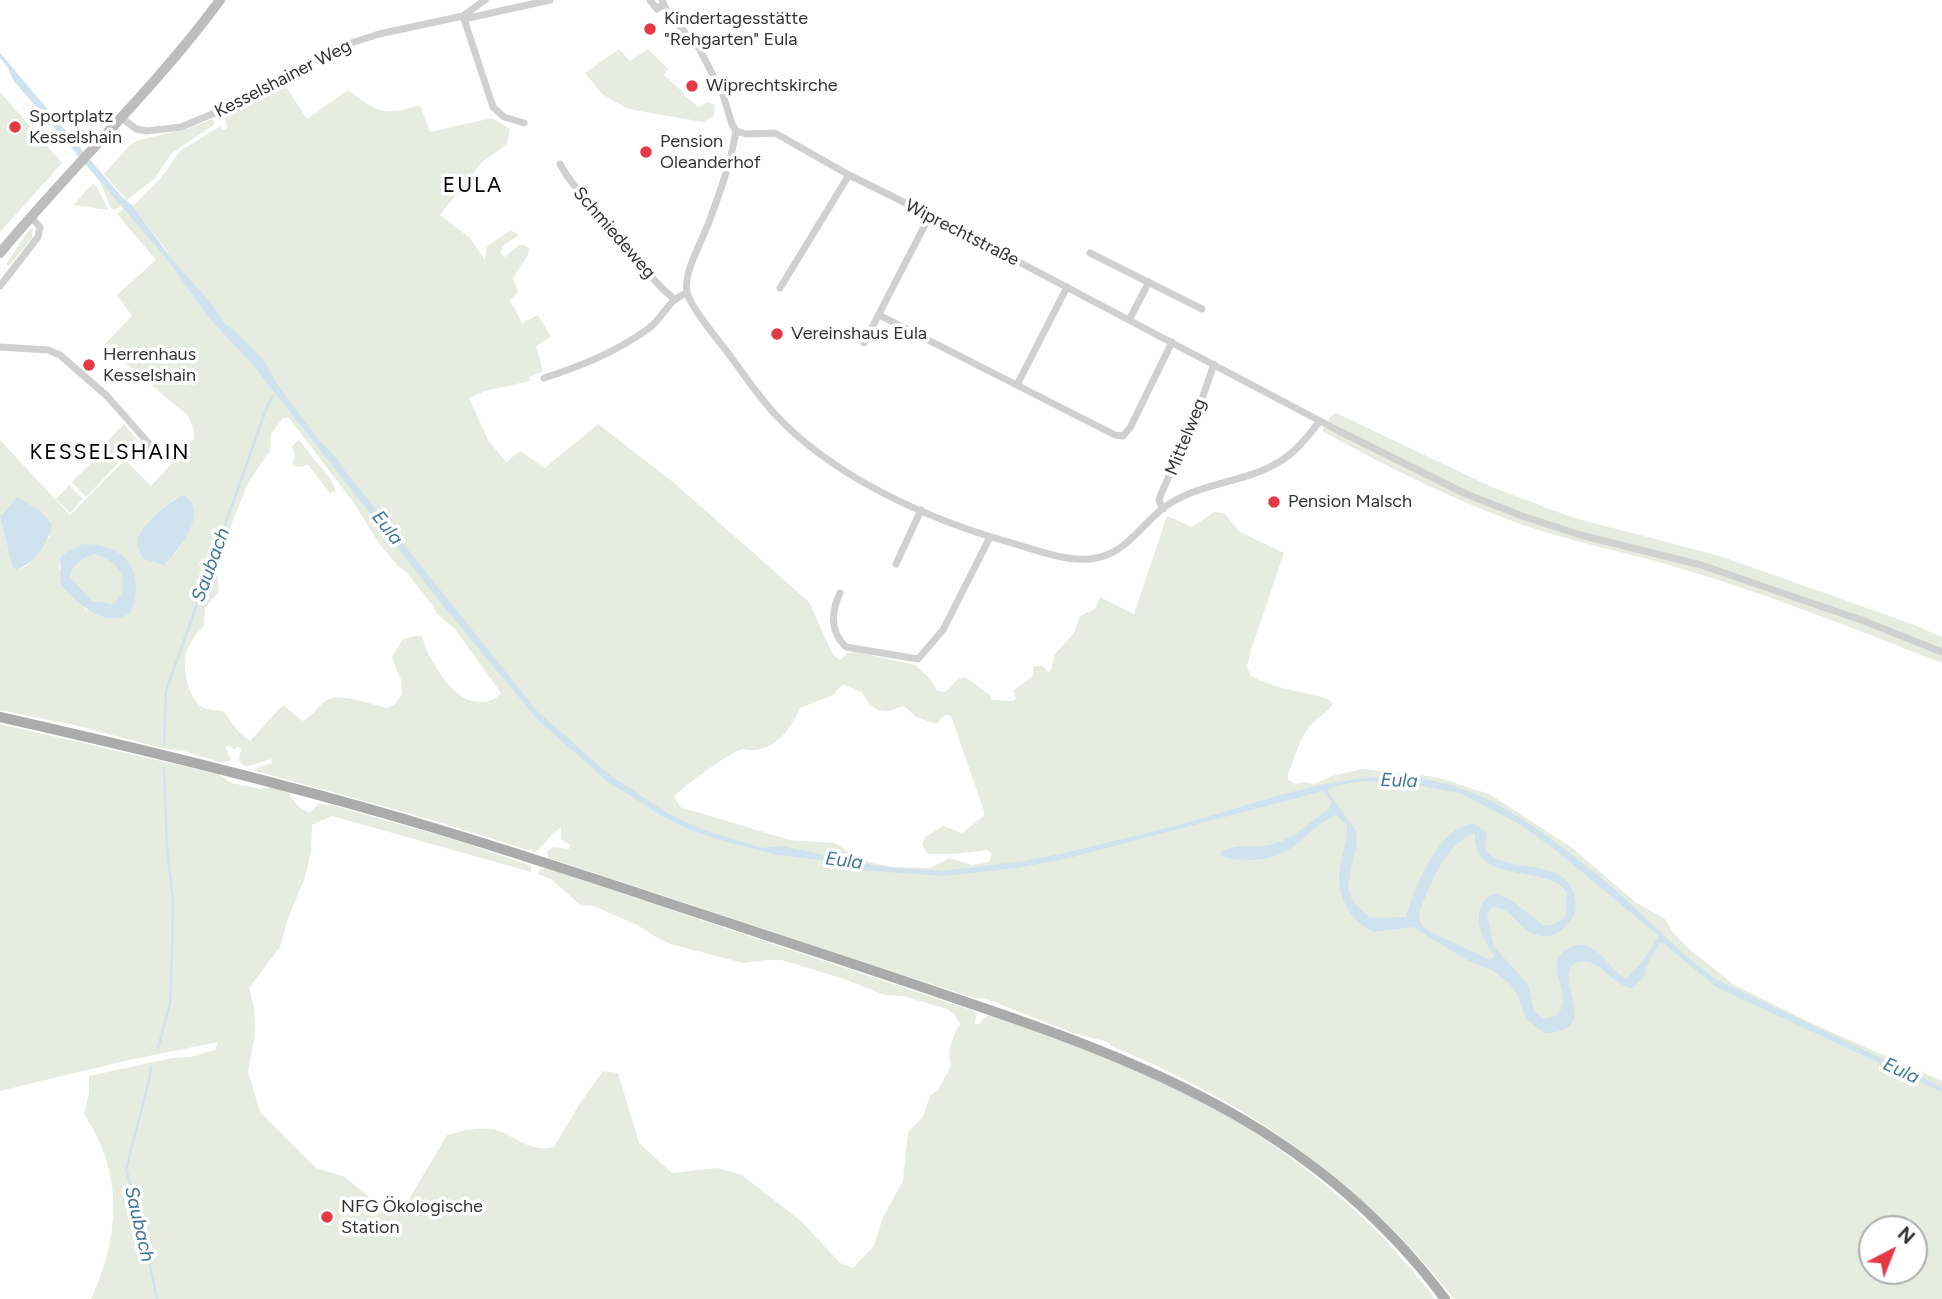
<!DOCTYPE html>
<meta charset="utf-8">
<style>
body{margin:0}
#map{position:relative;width:1942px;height:1299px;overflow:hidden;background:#fff;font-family:Figtree,sans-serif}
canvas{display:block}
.north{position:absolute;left:1858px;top:1215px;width:70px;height:70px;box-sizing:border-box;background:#fff;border:2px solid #adadad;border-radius:50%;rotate:42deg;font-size:19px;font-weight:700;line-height:28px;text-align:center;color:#333}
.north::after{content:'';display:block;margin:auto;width:24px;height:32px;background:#e63946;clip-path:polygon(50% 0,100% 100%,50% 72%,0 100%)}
</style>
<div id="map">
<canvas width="1942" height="1299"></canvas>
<div class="north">N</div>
</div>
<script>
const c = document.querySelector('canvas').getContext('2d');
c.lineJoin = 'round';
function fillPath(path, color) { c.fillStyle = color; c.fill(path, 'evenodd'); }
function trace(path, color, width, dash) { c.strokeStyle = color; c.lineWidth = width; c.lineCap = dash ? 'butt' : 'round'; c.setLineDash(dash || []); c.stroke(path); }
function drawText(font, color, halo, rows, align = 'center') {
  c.font = font + ' Figtree,sans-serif'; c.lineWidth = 7; c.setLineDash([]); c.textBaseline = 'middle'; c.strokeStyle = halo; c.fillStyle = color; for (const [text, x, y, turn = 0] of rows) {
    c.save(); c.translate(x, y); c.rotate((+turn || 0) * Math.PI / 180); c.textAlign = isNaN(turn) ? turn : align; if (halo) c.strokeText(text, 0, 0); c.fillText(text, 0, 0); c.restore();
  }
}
fillPath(new Path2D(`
 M619,49L630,61L648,49L668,69L664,75L684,93L683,95L699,107L708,102L715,105L714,116L703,122L628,109L602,94L585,73Z
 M283,82L307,119L348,90C378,112 383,117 420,105L430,132L492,118L510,129L507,144L482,162L440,215L470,238L485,260L487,246L511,230L518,235C512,243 502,241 501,254L505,257L519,245H526L529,249L528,255L513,278L518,292L510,300L522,323L538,315L551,337L536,346L543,371L529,377L530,381L485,391L469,398L488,440L506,462L520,451L545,468L598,424L673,482L809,602L833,655L840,660L848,653L857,652L915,665L931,680L937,691L945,692L958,679L965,677L991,696L992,700L1013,701L1017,698L1014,696V690L1032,677L1034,666H1043L1048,672L1051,670L1055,654L1074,633L1080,616L1095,609L1100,597L1134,614L1167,516L1192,527L1214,512L1224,513L1240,532L1284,553L1252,647L1247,667L1251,676L1259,680L1282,688L1326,698L1333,703C1327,714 1316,718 1309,727C1299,740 1294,759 1288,774V780L1296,784L1303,782L1314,784L1335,775L1363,769L1436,777L1489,794L1571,847L1635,902L1665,919L1672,931L1688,948L1733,984L1809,1022L1942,1081V1299H1454C1365,1184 1245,1100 1111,1046L1108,1042L1073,1033L984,998L977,999L549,858L547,852L553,847L569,849L570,845L561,839V828C550,832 546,845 535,852L422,817L256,771L257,768L272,763L271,759L246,767L239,761L241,748L237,746L235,750L229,745L225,747L231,760L223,763L184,751L161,748L74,725L0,710V518L12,566L16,570L27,566L50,536L17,497L0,517V440L70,515L125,460L151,486L194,439V430L188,416L104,345L132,316L117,295L156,260L117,214L124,208L167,258L168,252L133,206L160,179L180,151L217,128L220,127L223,130L227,128L225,117L229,112ZM283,418H289L354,503L378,542L397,565L407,573L433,606L436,613L455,629L501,693C495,699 490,702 481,702C456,703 437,671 427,651C424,645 424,640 421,635L403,639L392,657L401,680L402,694L395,704L387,708C372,705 337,691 325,701C316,709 314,714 303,721L284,706L280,708L250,741L237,730L224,712C217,709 209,711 202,707C188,698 182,668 186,654C189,642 198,633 204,625L205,608L219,591L216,562L249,481L270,451L271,434ZM176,498L193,506C195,525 185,539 175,554L145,525ZM65,553L120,554L131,613L86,610L59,569L60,559ZM845,685L861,692L870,705L878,710L888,711L904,706L916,717L936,724L945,715L951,716L984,811V816L962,833L944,826L925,837L922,845L928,854H955L987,850L992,854L989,862L972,865L950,858L930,868L892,867L860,860L835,843L790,840L680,807L674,796C685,786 729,752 743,749C746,749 750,751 754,750C777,748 792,728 800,708L833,695L841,686ZM1872,1229H1914V1271H1872Z
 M0,92L62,163L0,232Z
 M213,119L215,124L172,153L154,179L127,200L104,174L130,145L139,140L190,128Z
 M99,179L122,205L115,210L111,208Z
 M94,184L97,187L108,210L74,205L89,187Z
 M33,229L32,238L9,266L6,264L29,230Z
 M1336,413L1494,488L1571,517L1720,556L1912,624L1942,637V663C1850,627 1757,590 1662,563C1609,548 1555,538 1504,518C1441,494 1380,463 1322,431L1330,417Z
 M124,424L139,442L86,497L72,482L103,451L101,448Z
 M299,440L331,480L336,491L330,493L308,465L298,467L292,464L295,455L292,446Z
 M69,485L83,499L70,513L56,499Z
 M94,553C119,560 134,583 114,604L92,602L70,577C72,565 83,559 94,553Z
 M0,724L218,774L232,783L261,789L272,787L287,792L299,807L309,813L318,804L331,805L459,841L531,866V872L332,816L312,825L311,852L304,880L288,918L280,947L249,988L254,1007L255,1034L248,1072L260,1112L316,1168L345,1177L381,1207L396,1209L408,1201L447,1135C461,1131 477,1127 491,1129C516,1134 526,1153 554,1147L579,1105L603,1071L618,1073L639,1143L672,1173L718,1168L742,1175L801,1221L840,1263L853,1268L874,1246L883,1217L903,1181L908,1132L923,1117L930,1096L939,1089L951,1065C946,1052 953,1036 960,1024L954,1014L947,1009L903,996L884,995L844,979L782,960H765L744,963L674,945L659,939L637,925L594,906L579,904L551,879L538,874L539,870L545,868L974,1011L976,1015L975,1024H980C981,1022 984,1017 987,1016C994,1013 1033,1031 1042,1034C1094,1053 1147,1072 1195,1098C1287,1146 1373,1216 1435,1299H91C120,1236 124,1174 84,1114L89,1093V1076L172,1058L191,1057L215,1050L218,1042L129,1060L0,1091Z`), '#e6ecdf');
fillPath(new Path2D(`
 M0,53L121,196L133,206L171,258L210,302L226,325L232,328L263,359L279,387L320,441L338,460L345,471L537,711L611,776L669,814L701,829L762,848L782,846L876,866L942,871L1025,861L1060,854C1106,843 1153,832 1199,819C1279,797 1363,762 1447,784C1497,797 1544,833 1584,864C1630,899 1668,944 1715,979L1942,1087V1092L1716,987L1663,943H1659L1646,967L1645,975L1633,988C1610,987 1599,950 1572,965C1557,985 1602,1032 1544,1033L1526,1019L1516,992L1510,984L1492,970L1467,960L1413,927L1373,932C1353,922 1340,902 1339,879C1339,861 1348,844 1347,825L1335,815C1300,833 1299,856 1254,860C1243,860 1230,860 1221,856V852C1237,843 1252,848 1269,845C1292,841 1311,821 1330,808L1331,801L1323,791L1065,859L1016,868L944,876L859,870L840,863L774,854L723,841L690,830L662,816L607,781L538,720L445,608L253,365L210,319L167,259L13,80L8,68L0,58ZM1362,781L1405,783L1460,793L1521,825L1558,852L1659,936L1642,962L1626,979C1612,971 1605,955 1590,947C1583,944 1575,944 1569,948C1544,962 1565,983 1563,1002C1562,1008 1560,1012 1556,1016L1543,1019L1534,1010L1528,984L1494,947L1487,914L1492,907C1516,907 1520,938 1547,936C1558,935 1561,930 1569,922C1576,914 1577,908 1575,898C1567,854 1506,877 1485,849L1487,833C1482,830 1478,825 1473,824C1440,824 1413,891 1406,917L1370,918L1353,902L1348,887L1353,857L1357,849L1356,831L1327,790L1335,786ZM1475,833C1472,887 1544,862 1567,892L1566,914C1561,922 1553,927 1543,925L1511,900L1497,893C1468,900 1479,938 1494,954V958L1490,960L1431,932C1427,929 1422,927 1420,921C1417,913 1423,903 1426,895C1436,871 1449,843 1475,833Z
 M183,495C211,511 179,550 164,565L144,559C140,553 136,545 138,538C141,525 172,500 183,495Z
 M17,497L40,511L52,524C48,544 35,563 16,570L12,566L0,517Z
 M83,544C127,544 146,572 131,613C103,629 79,604 61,585L60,558L65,553ZM94,554C119,560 134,583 114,604L92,601L70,577C72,565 83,558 94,554Z`), '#cfe2ee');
trace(new Path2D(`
 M164,745L166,691L268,404L277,391
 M158,1048L170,1004L172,954L173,899L167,848L164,768
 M151,1066L149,1081L126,1169L142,1227L157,1299`), '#cfe2ee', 2.5);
trace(new Path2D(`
 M650,0L657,9L663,4
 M662,0L668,14L699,48L723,95L732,124L736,131L746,134L775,133L849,175L930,215L1339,431L1466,494L1525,517L1584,536L1701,565L1864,621L1942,652
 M463,16L493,107L504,117L524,123
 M464,19L550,0
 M121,117L136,129L147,131L181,127L241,102L333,49L379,34L463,16L485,0
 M736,131C731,162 720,192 709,222C702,241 683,273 687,292C689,304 716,338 725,349C741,370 756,393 773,412C832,477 929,520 1012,543C1036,550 1064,561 1090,559C1122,557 1139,528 1162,509C1197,482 1243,484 1279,462C1296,452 1308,436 1320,421
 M560,164C574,190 596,209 615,232C634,254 651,280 673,298
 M1090,253L1202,309
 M0,286L38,237L40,227L31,217
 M780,288L849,175
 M879,315L1115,435L1123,436L1130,428L1172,342
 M1129,320L1149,282
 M864,343L930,215
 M0,347L48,350L60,355L107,396L151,446
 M544,378C581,366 616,352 648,329C665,316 667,300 687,293
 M1017,385L1067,287
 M1163,509L1159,500L1161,494L1196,416L1214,364
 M896,564L921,510
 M840,593C831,612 830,632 846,647L918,659L943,630L990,537`), '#d0d0d0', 7);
trace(new Path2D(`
 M0,253C71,167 154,90 220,0`), '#bdbdbd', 10);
trace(new Path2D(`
 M0,717C142,749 284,783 424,825C525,855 625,889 726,922C804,948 882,973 960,1000C1151,1064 1320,1131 1445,1299`), '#ababab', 10);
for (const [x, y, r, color] of [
 [650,29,7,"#e63946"],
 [692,86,7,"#e63946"],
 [15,127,7,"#e63946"],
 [646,152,7,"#e63946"],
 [777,334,7,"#e63946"],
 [89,365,7,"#e63946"],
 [1274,502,7,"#e63946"],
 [327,1217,7,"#e63946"]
]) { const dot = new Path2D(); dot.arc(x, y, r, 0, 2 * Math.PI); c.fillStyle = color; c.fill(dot); trace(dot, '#fff', 2.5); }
drawText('18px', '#333', '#fff', [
 ["Kindertagesstätte",664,19],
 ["\"Rehgarten\" Eula",664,40],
 ["Wiprechtskirche",706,86],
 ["Sportplatz",29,117],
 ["Kesselshain",29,138],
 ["Pension",660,142],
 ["Oleanderhof",660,163],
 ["Vereinshaus Eula",791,334],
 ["Herrenhaus",103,355],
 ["Kesselshain",103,376],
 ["Pension Malsch",1288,502],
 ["NFG Ökologische",341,1207],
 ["Station",341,1228]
], 'left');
drawText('18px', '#333', '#fff', [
 ["Kesselshainer Weg",283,79,-27],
 ["Schmiedeweg",614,233,49],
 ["Wiprechtstraße",962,233,27],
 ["Mittelweg",1186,437,-68]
]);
drawText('italic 19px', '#3f7597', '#fff', [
 ["Eula",387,528,52],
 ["Saubach",211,565,-70],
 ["Eula",1399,781,2],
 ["Eula",844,861,7],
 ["Eula",1901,1071,25],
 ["Saubach",139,1224,77]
]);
c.letterSpacing = '2px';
drawText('21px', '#000', '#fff', [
 ["EULA",473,186],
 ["KESSELSHAIN",110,453]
]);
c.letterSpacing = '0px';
</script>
